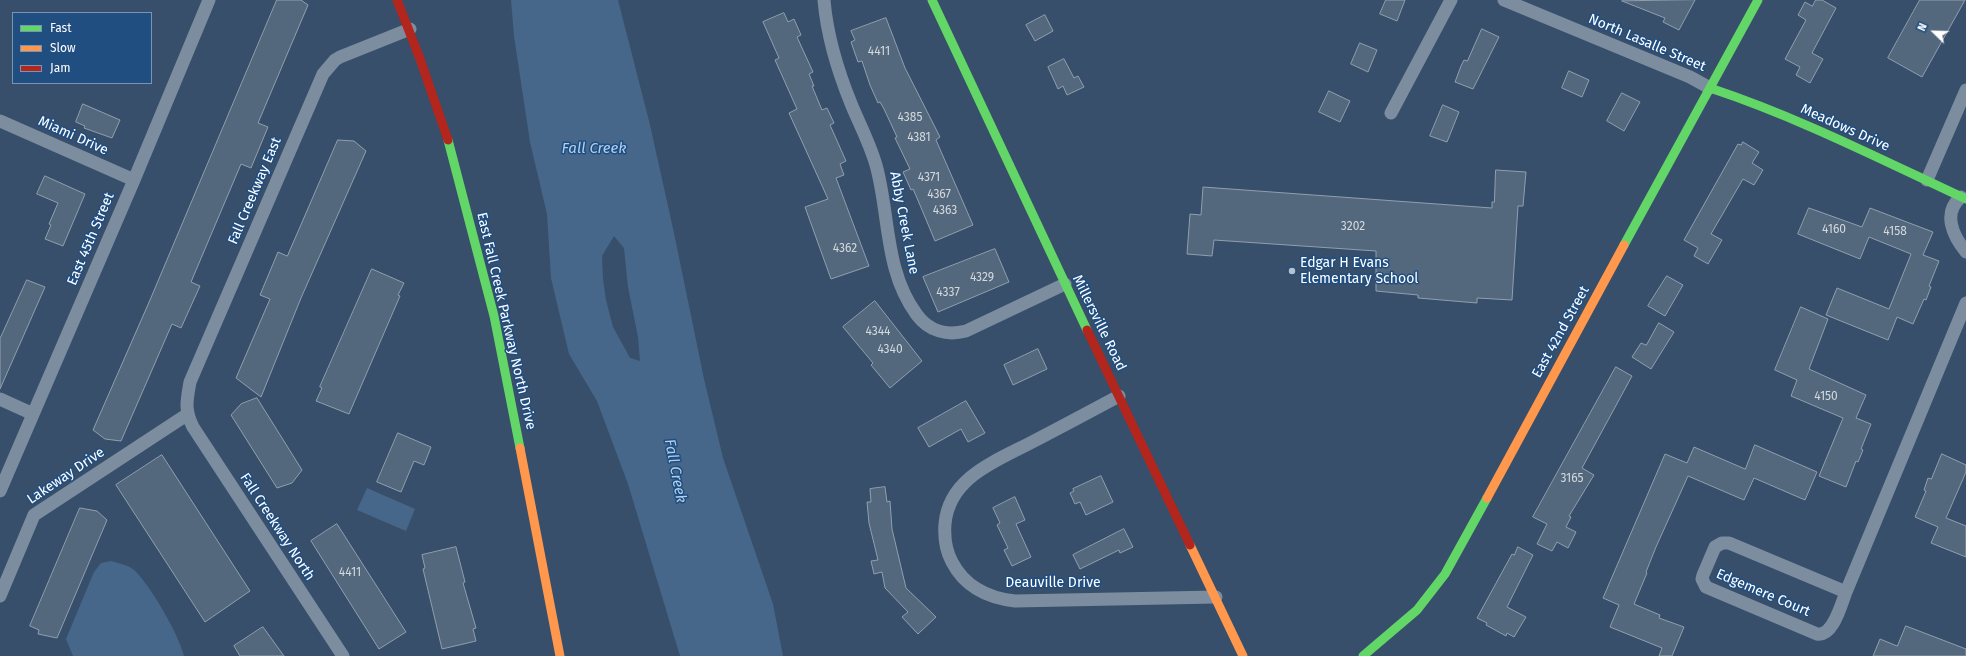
<!DOCTYPE html>
<style>
body{margin:0}
#map{position:relative;width:1966px;height:656px;overflow:hidden;background:#374f6a;font-family:"Fira Sans",sans-serif}
canvas{display:block}
.legend{position:absolute;left:12px;top:12px;width:140px;height:72px;box-sizing:border-box;background:#214e80;border:1px solid #7a95b3;margin:0;padding:5px 7px;list-style:none;font-size:12px;color:#fff}
.legend li{display:flex;align-items:center;gap:8px;height:20px}
.legend b{width:20px;border:1px solid #7a95b3}
.north{position:absolute;left:1914px;top:12px;width:40px;height:40px;-webkit-text-stroke:3px #214e80;paint-order:stroke;rotate:293deg;font-size:11px;font-weight:700;line-height:16px;text-align:center;color:#fff}
.north::after{content:'';display:block;margin:auto;width:14px;height:18px;background:#fff;clip-path:polygon(50% 0,100% 100%,50% 72%,0 100%)}
</style>
<div id="map">
<canvas width="1966" height="656"></canvas>
<ul class="legend">
<li><b style="height:5px;background:#63d668"></b>Fast</li>
<li><b style="height:5px;background:#ff974d"></b>Slow</li>
<li><b style="height:5px;background:#b3261e"></b>Jam</li>
</ul>
<div class="north">N</div>
</div>
<script>
const c = document.querySelector('canvas').getContext('2d');
c.lineJoin = 'round';
function fillPath(path, color) { c.fillStyle = color; c.fill(path, 'evenodd'); }
function trace(path, color, width, dash) { c.strokeStyle = color; c.lineWidth = width; c.lineCap = dash ? 'butt' : 'round'; c.setLineDash(dash || []); c.stroke(path); }
function drawText(font, color, halo, rows, align = 'center') {
  c.font = font + ' "Fira Sans",sans-serif'; c.lineWidth = 3; c.setLineDash([]); c.textBaseline = 'middle'; c.strokeStyle = halo; c.fillStyle = color; for (const [text, x, y, turn = 0] of rows) {
    c.save(); c.translate(x, y); c.rotate((+turn || 0) * Math.PI / 180); c.textAlign = isNaN(turn) ? turn : align; if (halo) c.strokeText(text, 0, 0); c.fillText(text, 0, 0); c.restore();
  }
}
fillPath(new Path2D(`
 M511,0H618L650,125L674,233L704,379L723,458L773,604L783,656H680L628,484L597,401L569,354L551,278L547,214L530,142L514,36ZM614,236L624,248L628,287L638,337L640,361L630,358L613,327L606,300L603,279L602,256Z
 M367,488L415,509L406,531L357,510Z
 M111,561C117,563 129,565 134,570C151,586 178,633 184,656H73L66,639L94,572L101,563Z`), '#46678a');
const building = new Path2D(`
 M277,0H301L308,5L258,123L268,127L251,168L241,164L191,282L200,286L181,328L172,324L121,441L105,439L93,430L150,300Z
 M1386,0H1405L1397,21L1380,14Z
 M1695,0L1679,30L1663,22L1665,18L1622,1Z
 M1816,0H1822L1836,8L1812,53L1823,59L1810,83L1796,75L1800,67L1785,59L1806,20L1798,15L1805,2L1812,6Z
 M1920,0H1965L1922,77L1888,58Z
 M784,13L788,22L794,19L801,35L797,37L813,72L809,74L814,86H812L822,110L827,108L834,123L830,125L846,161L840,164L844,175L836,178L869,266L831,279L805,207L828,199L789,113L797,109L775,60L779,58L763,22Z
 M1045,15L1053,31L1035,41L1026,25Z
 M886,18L905,68L940,137L936,140L973,225L935,241L917,198L913,189L911,190L903,172L910,169L895,138L897,137L884,109L880,102L878,103L870,85L862,61L858,62L851,42L855,40L851,31Z
 M1482,29L1499,37L1473,89L1455,82L1461,66L1464,60L1467,61Z
 M1360,43L1377,50L1368,72L1351,64Z
 M1064,59L1074,78L1078,76L1084,87L1067,95L1063,86L1058,89L1048,67Z
 M1569,71L1589,80L1582,97L1562,88Z
 M1329,91L1350,101L1340,122L1319,112Z
 M1622,93L1640,102L1624,131L1607,121Z
 M83,104L120,120L112,138L84,128L85,126L76,122Z
 M1443,105L1459,112L1447,142L1430,136Z
 M338,140L354,141L366,151L301,298L261,397L236,378L270,299L260,295L278,252L287,256Z
 M1743,142L1759,152L1752,163L1763,170L1754,185L1743,179L1711,234L1722,240L1708,264L1694,256L1698,248L1684,240L1738,144L1741,145Z
 M1496,170L1526,172L1523,206H1518L1512,300L1477,298V303L1418,298V295L1376,291V251L1214,240L1212,256L1187,254L1190,214L1201,215L1203,187L1492,208V202H1494Z
 M45,176L85,194L63,246L45,239L51,225L49,224L58,203L37,194Z
 M1809,208L1862,227L1870,208L1933,232L1923,255L1939,261L1929,286L1931,287L1926,300L1924,299L1913,324L1897,317L1888,340L1826,315L1837,288L1889,309L1911,254L1869,237L1860,259L1798,234Z
 M995,249L1009,282L938,312L923,277Z
 M372,269L404,283L398,295L400,296L349,414L316,401L322,388L320,387Z
 M1667,276L1683,285L1665,316L1648,306Z
 M27,280L45,287L0,389V339Z
 M875,301L922,361L890,388L871,365L873,363L843,327Z
 M1801,307L1828,319L1809,369L1866,395L1856,418L1871,424L1861,449L1863,450L1858,462L1856,461L1846,487L1819,476L1843,418L1791,396L1797,380L1775,370Z
 M1659,323L1674,332L1651,369L1632,357L1641,343L1646,345Z
 M1038,349L1047,369L1013,385L1004,365Z
 M1616,367L1632,376L1582,468L1594,475L1569,516L1571,517L1566,527L1576,532L1568,548L1557,542L1552,551L1537,544L1547,524L1533,517Z
 M257,398L302,470L292,483L277,488L231,415L241,404Z
 M966,401L985,433L968,442L961,429L929,447L918,428Z
 M398,433L431,447L424,465L414,461L401,492L377,482Z
 M1755,445L1817,472L1805,500L1754,478L1744,500L1688,476L1656,547L1646,572L1647,573L1634,604L1660,615L1659,618L1684,627L1672,656H1659L1662,648L1610,627L1619,605L1603,598L1665,454L1687,463L1694,447L1745,469Z
 M1942,454L1966,465V472L1946,518L1966,526V557L1931,543L1938,527L1915,517L1926,491L1924,490L1928,478L1931,479Z
 M162,455L250,591L205,622L116,485Z
 M1101,476L1113,502L1086,515L1080,502L1075,504L1070,493L1074,491L1073,489Z
 M885,487L887,502L890,501L892,529L906,588L936,617L918,634L902,617L908,612L885,588L882,572L874,574L871,561L878,560L869,523L867,502H871L870,489Z
 M1015,497L1025,520L1016,524L1031,557L1012,566L1004,550L1008,548L997,525L1000,523L993,508Z
 M80,508L97,511L107,520L57,638L38,634L39,630L30,626Z
 M337,524L406,632L379,649L311,541Z
 M1124,529L1133,547L1120,553L1119,550L1080,569L1073,555Z
 M456,547L465,582L463,583L476,628L473,629L476,641L442,649L423,569L425,568L422,555Z
 M1518,547L1533,555L1507,607L1526,617L1514,637L1507,633L1506,636L1486,625L1487,623L1477,618L1512,554L1514,555Z
 M1906,626L1966,649V656H1873L1880,639L1897,646Z
 M263,627L284,656H240L234,646Z`);
fillPath(building, '#54687d');
trace(building, '#909faf', 1);
trace(new Path2D(`
 M824,0C827,36 838,72 852,106C860,125 870,144 876,165C890,215 884,271 917,315C929,331 947,336 966,331L1065,284
 M1504,0L1690,77L1710,88
 M1391,113L1451,0
 M0,121L134,180
 M1927,180L1966,90
 M1961,197C1942,213 1953,236 1966,252
 M1119,396C1091,411 1063,426 1036,440C999,460 949,476 945,524C944,537 945,549 952,562C965,587 988,598 1015,601L1216,597
 M0,399L33,414
 M0,491L134,180L209,0
 M1722,543H1729L1846,592C1841,605 1833,637 1817,634L1706,587L1702,579L1703,575L1715,547Z
 M1846,592L1966,303
 M0,596L34,515L188,414
 M343,656L193,427C184,409 187,400 190,382L323,74L335,60L340,57L410,29`), '#7c8da0', 13);
trace(new Path2D(`
 M932,0L1087,330
 M1710,88C1798,117 1882,160 1966,199
 M448,140L494,316L520,448
 M1624,245L1758,0
 M1363,656L1417,610L1445,574L1487,498`), '#63d668', 9);
trace(new Path2D(`
 M520,448L560,656
 M1487,498L1624,245
 M1190,545L1243,656`), '#ff974d', 9);
trace(new Path2D(`
 M397,0L420,59L448,140
 M1087,330L1190,545`), '#b3261e', 9);
for (const [x, y, r, color] of [
 [1292,271,4,"#b9c1cb"]
]) { const dot = new Path2D(); dot.arc(x, y, r, 0, 2 * Math.PI); c.fillStyle = color; c.fill(dot); trace(dot, '#214e80', 1.5); }
drawText('12px', '#d4d9de', null, [
 ["4411",879,52],
 ["4385",910,118],
 ["4381",919,138],
 ["4371",929,178],
 ["4367",939,195],
 ["4363",945,211],
 ["3202",1353,227],
 ["4160",1834,230],
 ["4158",1895,232],
 ["4362",845,249],
 ["4329",982,278],
 ["4337",948,293],
 ["4344",878,332],
 ["4340",890,350],
 ["4150",1826,397],
 ["3165",1572,479],
 ["4411",350,573]
]);
drawText('14px', '#fff', '#214e80', [
 ["North Lasalle Street",1647,43,23],
 ["Meadows Drive",1845,128,24],
 ["Miami Drive",73,136,24],
 ["Fall Creekway East",255,191,-67],
 ["Abby Creek Lane",904,223,79],
 ["East 45th Street",91,239,-67],
 ["East Fall Creek Parkway North Drive",506,321,77],
 ["Millersville Road",1099,323,64],
 ["East 42nd Street",1561,332,-61],
 ["Lakeway Drive",66,476,-34],
 ["Fall Creekway North",277,527,57],
 ["Deauville Drive",1053,583],
 ["Edgemere Court",1763,593,23]
]);
drawText('14px', '#fff', '#214e80', [
 ["Edgar H Evans",1300,263],
 ["Elementary School",1300,279]
], 'left');
drawText('italic 15px', '#b1d0ef', '#214e80', [
 ["Fall Creek",594,149],
 ["Fall Creek",675,471,79]
]);
</script>
